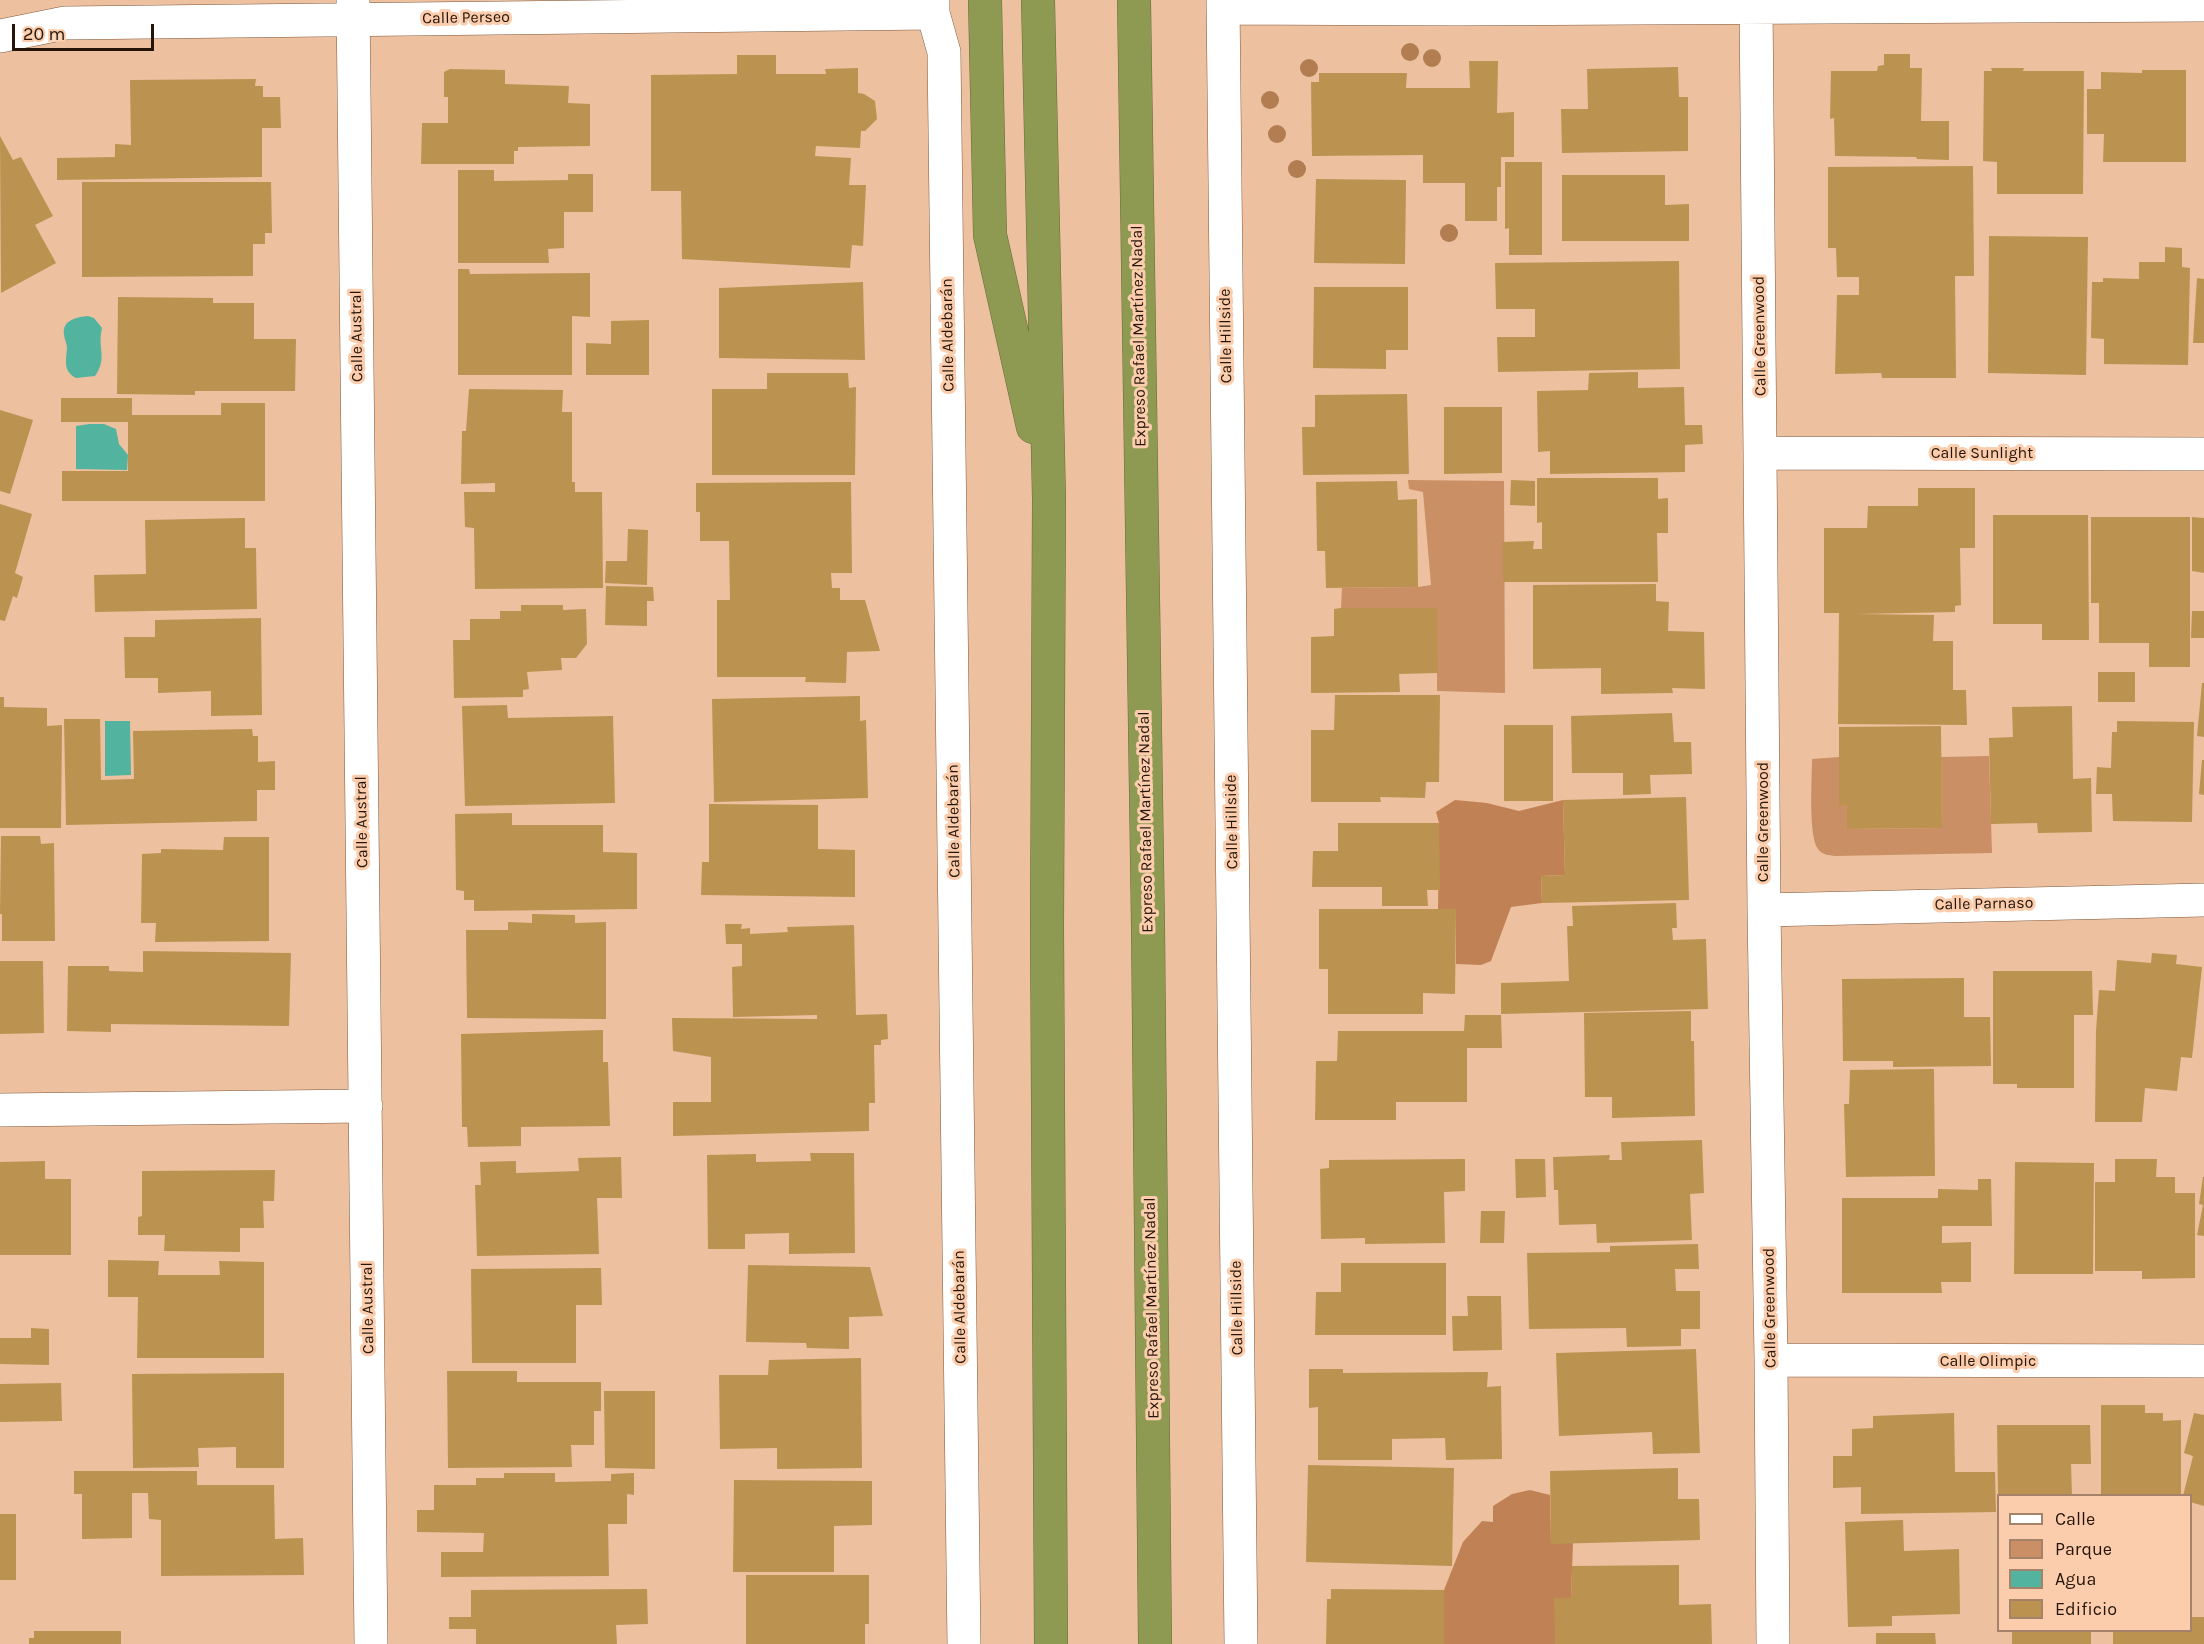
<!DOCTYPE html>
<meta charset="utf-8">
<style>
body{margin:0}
#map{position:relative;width:2204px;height:1644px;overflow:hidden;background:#edc0a0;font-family:Karla,sans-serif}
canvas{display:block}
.legend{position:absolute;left:1997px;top:1494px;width:195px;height:138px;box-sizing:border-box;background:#fbcdad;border:2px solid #a5836b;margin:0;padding:8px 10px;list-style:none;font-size:18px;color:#251509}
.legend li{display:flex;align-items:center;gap:12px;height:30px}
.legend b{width:30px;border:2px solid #a5836b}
.scale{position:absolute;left:12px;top:24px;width:142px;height:27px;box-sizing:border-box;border:3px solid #251509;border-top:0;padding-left:8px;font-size:18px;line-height:21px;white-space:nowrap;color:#251509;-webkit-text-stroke:4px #fbcdad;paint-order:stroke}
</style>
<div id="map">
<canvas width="2204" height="1644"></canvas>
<ul class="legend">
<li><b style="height:8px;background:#fff"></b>Calle</li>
<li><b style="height:16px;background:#ca8f64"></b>Parque</li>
<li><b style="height:16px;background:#52b49f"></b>Agua</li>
<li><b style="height:16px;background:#bc9250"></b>Edificio</li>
</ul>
<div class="scale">20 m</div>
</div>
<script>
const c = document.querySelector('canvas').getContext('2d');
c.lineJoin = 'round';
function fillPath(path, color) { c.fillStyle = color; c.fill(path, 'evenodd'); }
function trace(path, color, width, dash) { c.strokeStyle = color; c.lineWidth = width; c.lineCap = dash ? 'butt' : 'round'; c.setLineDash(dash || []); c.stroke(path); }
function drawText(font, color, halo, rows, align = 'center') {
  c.font = font + ' Karla,sans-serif'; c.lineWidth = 6; c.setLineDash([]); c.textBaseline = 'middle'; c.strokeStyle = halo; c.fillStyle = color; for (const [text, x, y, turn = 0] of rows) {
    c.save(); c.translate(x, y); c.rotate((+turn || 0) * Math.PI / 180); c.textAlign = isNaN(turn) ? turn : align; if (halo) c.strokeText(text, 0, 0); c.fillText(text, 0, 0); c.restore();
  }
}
fillPath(new Path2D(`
 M1408,480L1504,481L1505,693L1437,691V608H1341L1342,588L1418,587L1431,585L1423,492L1409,489Z
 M1989,756L1992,853L1835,856C1829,855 1822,855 1818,849C1808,836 1812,777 1812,759L1839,757V805H1847V829L1942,828L1941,757Z`), '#ca8f64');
fillPath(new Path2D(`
 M1455,800L1487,803L1519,811L1563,800L1565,875L1541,876L1542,903L1511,907L1491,961L1481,965L1456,964V910L1438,909L1439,823L1436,812Z
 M1530,1490L1550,1495L1551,1543H1573L1571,1598L1555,1644H1444V1590L1463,1542L1482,1521L1493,1522V1506L1512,1494Z`), '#c08254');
fillPath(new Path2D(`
 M88,316L94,318L102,328C97,348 108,358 95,376L76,378C63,371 66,362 67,348C67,343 64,339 64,334C62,320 77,317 88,316Z
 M89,424H104L116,429L119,444L128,455L127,470L76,469V426Z
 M105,721H130L131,775L105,776Z`), '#52b49f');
fillPath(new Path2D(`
 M1884,54H1910V68H1922L1921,121H1949V160L1917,159L1916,157L1835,156L1834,118L1830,119L1831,71H1877L1878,66L1884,65Z
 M737,55H776V74H826L825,69L858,68V93L864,94L875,101L877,119L865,131H861L860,148L816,146L815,156L851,158L849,185H866L863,246L852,245L850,268L682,259L681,191H651V75L737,74Z
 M1469,61H1498L1497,113L1514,112V157H1501V187H1497V221H1465V183H1423V155L1312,156L1311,82H1319V73H1407L1406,88H1470Z
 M1678,67L1679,97H1688V151L1562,153L1561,109H1588L1587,69Z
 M1991,68H2024L2023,71H2084L2083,194H1997V162L1983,161L1984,71H1992Z
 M450,69L505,70V84L569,86L568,103L590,104V146L518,147V151H514V164H421L422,123H448V97H444V72Z
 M2142,70H2186V162H2103L2104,134H2087V89H2101V72L2142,73Z
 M256,79L255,86H263V97H280L281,128H262V177L57,180V158L115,157V144L131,145L130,80Z
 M0,136L13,160L21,157L53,216L35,225L56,263L1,293Z
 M1505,162H1542V255H1509V228L1505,229Z
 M1973,166L1974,276H1955L1956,378H1882L1881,373L1835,374L1837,295H1859V277H1837L1836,248H1828V167Z
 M458,170H494V181L568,180V174H593V212H564V248L548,249L549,263H458Z
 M1562,175H1665V205L1689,204V241H1562Z
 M1316,179L1406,180L1405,264L1314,263Z
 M82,182H271L272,233H265V244H253V276L82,277Z
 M1989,236L2088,237L2086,375L1988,373Z
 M2165,247L2182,248V267L2190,268L2188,365L2104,364V339L2091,338L2092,282H2103V278L2139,279V262H2165Z
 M1679,261L1680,369L1498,372L1497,337H1535V309H1496L1495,263Z
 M458,269H469L470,274L590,273V317L572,316V375H458Z
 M2197,278L2204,279V343H2193Z
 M863,282L865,360L719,358V288Z
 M1314,287H1408V350H1386V369L1313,368Z
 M118,297L213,298V303H254V339H296L295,391H195V395L117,394Z
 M649,320V375H586V343L611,344V321Z
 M1638,372V388L1684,387L1685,425H1702L1703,444L1685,445V472L1550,474V451L1538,452L1537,391L1588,390L1589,373Z
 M767,373H848L849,388L856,387L855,475H712V389H767Z
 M469,389L563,390L562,412H572V482H575V492H602L603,588L475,589L474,528L465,527L464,492H495V483L461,484L462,431H466Z
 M1407,394L1409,474L1303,475L1302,427H1315V395Z
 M61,398H132V415H221V403H265V501H62V471H128V422H61Z
 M1444,407H1502V473L1444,474Z
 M0,410L33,420L10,494L0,491Z
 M1537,478H1658V499L1668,498V533H1657L1658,582H1503L1502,542L1534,541L1533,549H1542V522L1537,523Z
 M1511,480L1535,481V506L1510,505Z
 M1397,481L1398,500L1417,499L1418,587L1326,588L1325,551H1317L1316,482Z
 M851,482L852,573H831L832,588H840V600H865L880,651L847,652L846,683L805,682L806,677H717V600H730L729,541H700V512H696V483Z
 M1918,488H1975V548H1960L1961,605L1955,606V612L1857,614L1934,615L1933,641H1953V690H1966L1967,725L1838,724L1839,613H1824V528H1867L1868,506H1918Z
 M0,504L32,514L15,573L23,577L17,598L13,596L5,621L0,620Z
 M1993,515H2088L2089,640H2042V624H1993Z
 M2091,517H2190V667H2149V643H2099V603H2091Z
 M2192,517L2204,518V573L2192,571Z
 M245,518V548H256L257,609L95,612L94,575L146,574L145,520Z
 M628,529L648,530L647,585L605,583L606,561H627Z
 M1656,584V601L1669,602L1668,631L1704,632L1705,689L1672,688L1673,693L1601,694V668L1533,669V585Z
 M606,586L653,587L654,601H647V626L605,625Z
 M521,605H563V610L586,609L587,644L576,658H561L562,670L527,672L529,689L523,690V697L454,698L453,640H470V619H500V611H521Z
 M1341,608H1437L1438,673L1399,674L1400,692L1311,693V637L1334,636V609Z
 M2192,611H2204V638H2191Z
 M261,618L262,715L211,716V691L158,693V678H125L124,637H155V620Z
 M2098,672H2135V702H2098Z
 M2202,683H2204V737L2197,736Z
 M1335,695H1440L1439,782H1426L1425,798L1380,797L1381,802H1311V730H1334Z
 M860,696V721L866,720L868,798L714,802L712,699Z
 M0,697H4V707L47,708V726L62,725L61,828H0Z
 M507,705L508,718L613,716L615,803L465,806L462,706Z
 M2072,706L2073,779L2091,778L2092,832L2038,833L2037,823L1991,824L1989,738L2013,737L2012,707Z
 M1672,713L1674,742H1691L1692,774L1650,775L1651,794L1623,795V773H1572L1571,716Z
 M64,719H100L101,780L134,779L133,731L252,729L253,736H258V762L275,761V790H257V821L66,825Z
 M2117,721L2194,722L2192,822L2113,821L2112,794H2096L2097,767L2111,768L2112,732H2117Z
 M1504,725H1553V801H1504Z
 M1941,726L1942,828L1847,829V805L1839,806V727Z
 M2202,760H2204V795L2199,794Z
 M1686,797L1689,900L1542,903L1541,876L1565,875L1563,800Z
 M709,804L818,805V849L855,850V897L701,895L702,862H709Z
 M512,813V825H603V852L637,853V909L474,911V900H464V891L456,890L455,814Z
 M1338,823H1439L1440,890H1427L1428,906H1382V887H1312L1313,851H1338Z
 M1,836H40L41,844L54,843L55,941H2V914H0Z
 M224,837H269V941L155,942L156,923H141L142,854L161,853V849L223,850Z
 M1676,903L1677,928H1672L1673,940L1706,939L1708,1009L1501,1014V983L1569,981L1567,926H1573L1572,906Z
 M1319,909H1456L1455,994L1423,993V1014H1328V969H1319Z
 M532,914L575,915V923L606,922V1019L467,1018L466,930H508V922L532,923Z
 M725,924H742L741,929L750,928V934L788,932L787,927L854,925L856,1015L887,1014L888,1039L881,1040V1045H874L875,1103H869V1131L673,1136V1102H711V1057L673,1051L672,1018L817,1019V1015L733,1017L732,967L742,966V944H726Z
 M143,951L291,953L289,1026L111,1024V1032L67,1031L68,966H109V971L143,972Z
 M2152,953L2177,955L2176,964L2202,967L2192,1058L2181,1057L2177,1091L2145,1088L2142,1122H2095L2096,1031L2099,990L2115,991L2117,960L2151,963Z
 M0,961H43L44,1033L0,1034Z
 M1993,971H2092L2093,1015H2074V1088H2017V1084H1993Z
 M1964,978V1017H1990L1991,1066L1893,1067V1061H1843L1842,979Z
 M1691,1011V1041H1694L1695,1116L1612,1118V1097H1585L1584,1013Z
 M1465,1015H1501L1502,1048H1467V1102H1396V1120H1315L1316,1061H1337L1338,1031H1464Z
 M603,1030V1062H608L610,1126L521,1127V1146L468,1147L467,1127H462L461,1034Z
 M1934,1069L1935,1176L1846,1177L1844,1104H1849L1850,1070Z
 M1702,1140L1704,1193L1690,1194L1692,1240L1597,1243L1596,1224L1559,1225L1558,1190H1554L1553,1157L1610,1155L1609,1160H1622L1621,1142Z
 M810,1153H854L855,1253L789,1254V1233L745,1234V1249H708L707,1155L756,1154V1162L811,1161Z
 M621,1157L622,1198H597L599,1254L477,1256L475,1185H481L480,1162L516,1161V1173L579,1171L578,1158Z
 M1465,1159V1191L1444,1192L1445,1243L1365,1244V1238L1321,1239L1320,1169L1329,1168V1160Z
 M1515,1159H1545L1546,1197L1516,1198Z
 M2115,1159H2157L2156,1177H2175V1193H2195V1278L2142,1279V1271H2095V1182H2115Z
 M45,1161V1179H71V1255H0V1162Z
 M2015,1162L2094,1163L2093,1274H2014Z
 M275,1170L274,1201H263L264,1228H240V1252L164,1251L165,1235H138V1217L142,1216V1171Z
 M2203,1177H2204V1236L2197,1235L2203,1205L2199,1204Z
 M1978,1179H1991L1992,1226H1942V1243L1971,1242V1282H1941L1942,1293H1842V1198H1938V1189L1978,1190Z
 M1481,1211H1505L1504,1243H1480Z
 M1698,1244L1699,1269H1675L1676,1291H1700V1329H1681V1346L1627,1347L1626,1328L1529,1329L1527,1253L1610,1252V1246Z
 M108,1260L159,1261L158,1275H220L219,1261L264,1262V1358H137L138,1297H108Z
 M1341,1263H1446V1335H1315L1316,1292H1341Z
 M748,1265L870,1267L883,1316L849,1317V1349L807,1348L806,1343L746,1342Z
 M601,1268L602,1305H576V1363H472L471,1269Z
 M1467,1296H1501L1502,1350L1453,1351L1452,1316H1468Z
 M31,1328L49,1329V1365L0,1364V1338H31Z
 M1696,1349L1700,1453L1653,1454L1652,1432L1559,1436L1556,1353Z
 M861,1358L862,1468L777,1469V1448L720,1449L719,1375H768L769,1360Z
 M1309,1369H1343V1373L1488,1372L1487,1387L1501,1386L1502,1459L1446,1460L1445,1438L1392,1439V1460H1318V1407L1309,1408Z
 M447,1371H517V1382H601V1411H594V1445H571L572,1467L448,1468Z
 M284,1373V1468H236V1447L198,1448L199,1467L133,1468L132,1374Z
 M61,1383L62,1421L0,1422V1384Z
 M604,1391H655V1469L605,1468Z
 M2101,1405H2145V1413H2163V1421L2181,1420V1496H2101Z
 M1954,1413L1955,1472H1995L1996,1512L1861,1514V1487L1833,1488V1456H1852V1429L1873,1428V1416Z
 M2194,1413L2204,1415V1506L2190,1502V1496H2183L2193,1456L2184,1453Z
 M1997,1425H2090L2091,1464H2071L2072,1496H1998Z
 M1308,1465L1454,1468L1452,1566L1306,1562Z
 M1678,1468V1499H1699L1700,1540L1551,1544L1550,1471Z
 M74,1471H197V1485H274L275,1539L303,1538L304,1575L161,1576V1520L149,1519L148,1493H132V1538L82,1539V1494H74Z
 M504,1473H555V1482L611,1481V1474L634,1473V1495L627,1494V1524H608L609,1576L441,1577V1552H483L484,1533L417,1532V1510H434V1485H476V1478H504Z
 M734,1480L872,1481V1525L834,1526V1572H733Z
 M0,1514H16V1580H0Z
 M1903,1520L1904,1551L1959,1549L1960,1614L1892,1616V1626L1848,1627L1845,1522Z
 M1679,1565V1605L1711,1604L1712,1644H1555L1554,1598H1571L1572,1566Z
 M746,1575H869V1624H865V1644H746Z
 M647,1589L648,1624L616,1625L617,1644H476V1629H449V1617H471V1590Z
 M1331,1589L1444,1590V1644H1326L1327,1599H1331Z
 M2190,1617H2204V1644H2113V1630H2190Z
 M2012,1630H2091V1644H2012Z
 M34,1631H121V1644H29V1638H34Z
 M1876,1633H1935L1936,1644H1876Z`), '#bc9250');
const street = new Path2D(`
 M353,0L371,1644
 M933,0V13L944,52L964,1644
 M1223,0L1241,1644
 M1756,0L1764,910L1771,1360L1773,1644
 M1223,8L1455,9L2204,5
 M0,36L65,23L933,13
 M1761,453L2204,454
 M1764,910L2204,900
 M0,1110L366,1106
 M1771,1360L2204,1361`);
const highway = new Path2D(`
 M985,0L990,235L1033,427
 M1038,0L1049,499L1047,926L1051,1644
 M1134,0L1148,926L1155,1644`);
trace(street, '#7e5739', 34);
trace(highway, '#696b38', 34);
trace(street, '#fff', 33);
trace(highway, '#8e9a51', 33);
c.fillStyle = '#b27d51';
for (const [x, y] of [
 [1410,52],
 [1432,58],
 [1309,68],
 [1270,100],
 [1277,134],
 [1297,169],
 [1449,233]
]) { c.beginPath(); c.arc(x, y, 9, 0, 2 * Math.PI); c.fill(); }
drawText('16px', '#251509', '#fbcdad', [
 ["Calle Perseo",466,18,-1],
 ["Calle Aldebarán",948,335,-91],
 ["Calle Austral",357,336,-91],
 ["Expreso Rafael Martínez Nadal",1139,336,-91],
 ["Calle Hillside",1226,336,-91],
 ["Calle Greenwood",1760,336,-91],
 ["Calle Sunlight",1982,453],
 ["Calle Aldebarán",954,821,-91],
 ["Calle Austral",362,822,-91],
 ["Expreso Rafael Martínez Nadal",1146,822,-91],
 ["Calle Hillside",1232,822,-91],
 ["Calle Greenwood",1763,822,-90],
 ["Calle Parnaso",1984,904,-1],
 ["Calle Aldebarán",960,1307,-91],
 ["Calle Austral",368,1308,-91],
 ["Expreso Rafael Martínez Nadal",1152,1308,-91],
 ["Calle Hillside",1237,1308,-91],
 ["Calle Greenwood",1770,1308,-91],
 ["Calle Olimpic",1988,1361]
]);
</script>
